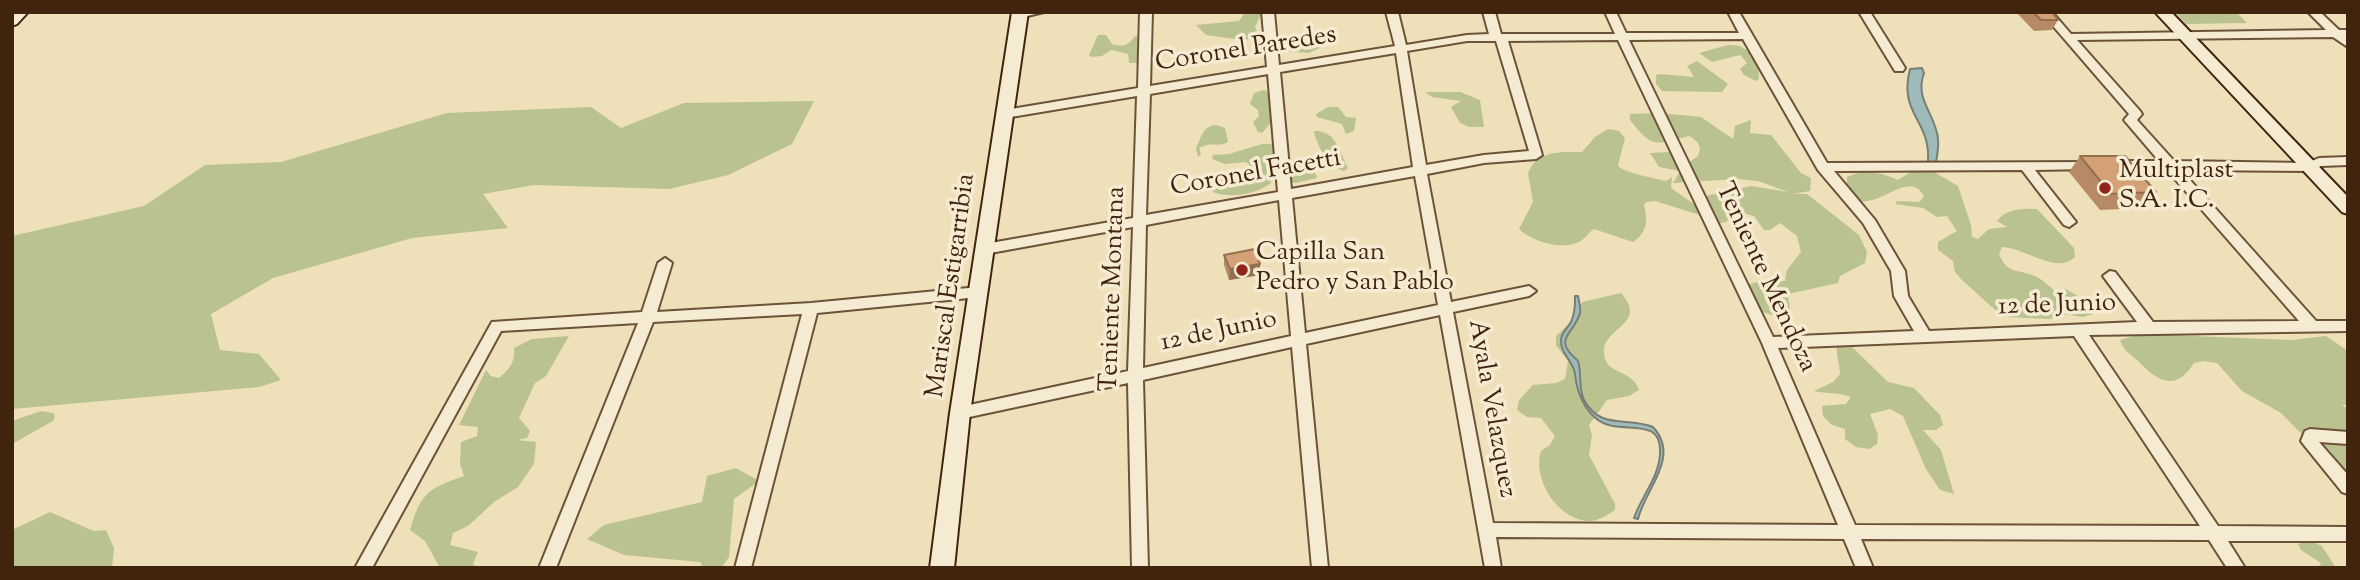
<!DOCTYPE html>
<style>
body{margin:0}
#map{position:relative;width:2360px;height:580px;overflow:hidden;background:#eee0b9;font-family:"Sorts Mill Goudy",serif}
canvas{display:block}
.frame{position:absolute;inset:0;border:14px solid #41240d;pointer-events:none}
</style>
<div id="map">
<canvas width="2360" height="580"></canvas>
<div class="frame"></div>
</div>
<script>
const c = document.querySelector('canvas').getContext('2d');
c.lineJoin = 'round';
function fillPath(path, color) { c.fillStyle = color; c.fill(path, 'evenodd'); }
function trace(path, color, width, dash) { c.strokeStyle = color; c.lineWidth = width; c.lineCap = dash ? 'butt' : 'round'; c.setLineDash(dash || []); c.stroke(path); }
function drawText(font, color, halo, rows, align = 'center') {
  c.font = font + ' "Sorts Mill Goudy",serif'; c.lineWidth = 7; c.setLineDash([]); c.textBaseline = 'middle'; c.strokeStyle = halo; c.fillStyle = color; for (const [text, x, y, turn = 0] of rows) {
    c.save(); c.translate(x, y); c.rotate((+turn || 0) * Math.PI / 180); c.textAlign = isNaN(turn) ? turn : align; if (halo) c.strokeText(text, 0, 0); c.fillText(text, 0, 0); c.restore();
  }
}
fillPath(new Path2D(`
 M1258,12L1261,14L1255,27L1260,38C1243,42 1223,37 1206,35L1196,25L1239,21L1244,14Z
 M2175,12H2236L2247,23L2186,24Z
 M1298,34L1302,39L1328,44L1309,53L1285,51L1290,37Z
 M1098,35H1106L1112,44C1124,47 1128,46 1135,36H1139L1138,63H1129L1128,54L1111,50L1102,56L1092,57L1089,55Z
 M1728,45C1749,44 1760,60 1759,79L1756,81L1744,75L1740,69L1747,63L1740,55L1712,62L1699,53Z
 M1697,61L1728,84L1722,92L1662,91L1656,84V75L1660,74L1694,77L1687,66Z
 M1264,90L1269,93L1272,121L1262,133L1258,132L1253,122L1259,116L1258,110L1250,104L1254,93Z
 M1425,92H1460L1480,100L1484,127H1469L1460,123L1451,107L1461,101L1432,97Z
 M814,101L792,144L728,175L669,189L534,185L483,194L508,228L412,238L273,278L211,314L220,350L259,354L281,380L259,387L12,409V236L144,206L205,165L281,162L447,113L591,107L621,128L684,103Z
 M1328,107H1338L1346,117L1356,118L1354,131L1346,134L1342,124L1317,117L1316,114Z
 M1660,113L1701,117L1733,139L1735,126L1751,120L1750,133L1771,135L1801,173L1811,178L1810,191L1793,194H1807L1859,235L1867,252L1865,263L1840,276L1838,283L1788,294L1791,318L1786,320L1760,311L1745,285L1757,282L1785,281L1787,270L1801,252L1797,236L1780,223L1770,230H1764L1754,216L1736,211L1726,222L1716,224L1702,202L1706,196L1751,186L1788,192L1758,181L1736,179L1673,183L1680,171L1659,167L1650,153L1670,152L1675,164L1685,165L1698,156L1700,149L1698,143L1690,136C1655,144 1654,150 1630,120V114Z
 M1216,125L1225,128L1228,142C1217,148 1213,141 1199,148L1201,154L1198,157L1196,148C1202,137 1201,127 1216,125Z
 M1608,129L1619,131L1625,138L1618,166C1625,173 1654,178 1666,181L1672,177L1671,188L1701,209L1700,215L1655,201L1646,202L1644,205C1648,223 1647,232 1633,242L1594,229C1589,232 1586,237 1582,240C1565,252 1532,242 1519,229L1533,202L1528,173C1537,150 1560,152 1582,152L1595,137Z
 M1314,131C1336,130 1339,151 1348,168L1344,171C1329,168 1317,146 1314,131Z
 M1262,144H1273L1277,161L1268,169L1271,183C1257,194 1230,199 1213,192L1211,180L1215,174H1230L1237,183L1247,184L1251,181C1255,174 1253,167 1246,162L1225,164L1212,159L1213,155L1229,154Z
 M1302,158L1313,167L1317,178L1296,183L1286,181L1289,174L1295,169L1290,163L1292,160Z
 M1922,165L1958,186L1971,225L1972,237L1978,239L1989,229L2007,227L1997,221C2005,209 2024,208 2037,209L2074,248L2075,257C2056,275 2026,248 2002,247L1999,254C2008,276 2018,268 2037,277C2044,281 2050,287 2056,292L2066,289L2084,300L2093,314L2083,317L2063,314L2050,319L2003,317L1962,280L1955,272L1953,261L1938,250V242L1957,231L1947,216L1937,217L1923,208L1895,204L1897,201L1919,202L1924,197C1911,168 1881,208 1855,201L1847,191V177C1866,169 1879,172 1898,180Z
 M1621,293C1649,325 1602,327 1604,353C1605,376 1632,368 1639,390L1629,396L1607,400L1589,425L1592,435L1589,455L1615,504V510C1607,515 1599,521 1589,521C1558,520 1532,479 1541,451L1550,445L1555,436L1541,418L1527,417L1517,410L1519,400L1533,385L1556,383L1565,379L1568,361L1556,345V336L1575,318L1582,302Z
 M2141,334L2292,340L2326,336L2348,351V404L2342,405L2348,409V481L2281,413L2242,391L2217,363L2203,361L2194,363C2175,393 2157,381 2137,360C2129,353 2123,350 2120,340Z
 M569,336L546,376L535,383L519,418L530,431L527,438L517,440L536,442L534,464L518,487L494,502L468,526L453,533L450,545L478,552L473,564L478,568H440L425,541L410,530C421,492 429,488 464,476L460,464L461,442L477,436L478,427L459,425L486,370L491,376L499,378C509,370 516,361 514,348L532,339Z
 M1849,344L1888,382L1914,388L1940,415L1943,425L1936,430H1923L1941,450L1954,494L1940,490L1926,469L1903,416L1890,409L1870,414L1878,435L1877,444L1869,449L1856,447L1845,439V429L1832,425L1823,416L1822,406L1846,404L1851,397C1839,392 1827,394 1814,391L1833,382L1840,374C1840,364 1836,357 1837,347Z
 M41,411L53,413L55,416L53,421L12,444V421Z
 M736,468L759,481L734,499L729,557L721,568H703L700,562L624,555L587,539L604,525L702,502L707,476Z
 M50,512L94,531L106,530L114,548L112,568H12V530Z
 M2308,540L2322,546L2336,568H2318L2321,563L2301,550L2298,544Z`), '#bac28f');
const water = new Path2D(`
 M1922,68L1924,73C1914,100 1936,114 1938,139C1939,147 1937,155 1936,163L1928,162C1931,119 1898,115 1910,69Z
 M1575,296H1578C1579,301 1581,309 1580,313C1574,335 1551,338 1578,361C1582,374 1578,387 1584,400C1601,431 1627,416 1653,427C1681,457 1645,489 1638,519L1634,518C1641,497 1659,477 1660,454C1662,421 1634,430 1613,426C1589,422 1577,396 1575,374C1574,362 1560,353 1561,340C1561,333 1568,328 1571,322C1575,313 1575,305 1575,296Z`);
fillPath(water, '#9ebaba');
trace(water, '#797e75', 2);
const street = new Path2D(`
 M1044,12L1019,18L1013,15L1017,12Z
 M1140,12H1152L1150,86L1267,67L1262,12H1274L1279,65L1395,46L1386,12H1398L1406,45L1467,35L1489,34L1483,12H1495L1501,34H1615L1605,12H1616L1626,33H1739L1728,12H1739L1827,163L2095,162L2097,165L2091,169L2035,170L2076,222L2069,227L2064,225L2022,170L1834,171L1875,220L1905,271L1908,296L1929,331L2137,322L2103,276L2110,271L2115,272L2153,322L2299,321L2167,170L2111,168L2109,165L2115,161H2159L2124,120L2129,114L2041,12H2052L2071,34L2326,30L2308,12H2320L2339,30H2348V47L2333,37L2077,40L2140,111L2142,114L2137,120L2174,161L2307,163L2319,158L2348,157V165L2321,166L2309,171L2181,170L2316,321H2348V331L2089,335L2218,526L2348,527V541H2228L2245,568H2227L2209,540L1861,539L1873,568H1856L1844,539L1496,537L1501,568H1485L1440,315L1306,344L1328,568H1312L1292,347L1143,380L1148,568H1132L1128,383L960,419L955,417L952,413L955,409L960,407L1128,371L1133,227L985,254L978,249L985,244L1133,218L1137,96L1005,118L999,114L1005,110L1138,88ZM1743,39L1818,170L1863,223L1891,271L1894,296L1914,331L1773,337L1629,40ZM1618,40L1762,343L1838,525L1493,523L1453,312L1529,296L1536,291L1529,286L1451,302L1427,174L1484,163L1536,159L1542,155L1508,41ZM1467,41H1496L1529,151L1484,155L1426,165L1407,51ZM1396,53L1413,167L1291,189L1280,72ZM1268,74L1278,192L1146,215L1150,94ZM1415,176L1438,305L1305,333L1292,198ZM1279,200L1291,336L1143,368L1146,225ZM2074,336L2200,526L1855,525L1778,348Z
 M1859,12H1870L1905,68L1903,71H1895Z
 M665,258L672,263L657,312L811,303L979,287L986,292L979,297L817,313L751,568H735L802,314L653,322L556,568H539L638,323L501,331L372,568H355L492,322L642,312L658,263Z
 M2310,429L2348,432V444L2319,442L2348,475V494L2342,492L2304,445L2301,441L2305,431Z`);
const secondary = new Path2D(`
 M12,12H28L17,24L12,26Z
 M1012,12H1028L970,413L954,568H930L950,413Z
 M2155,12H2171L2348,197V214L2342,212Z`);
trace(street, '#6c5338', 4);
trace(secondary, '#41240d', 4);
fillPath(street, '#f4ebd2');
fillPath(secondary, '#f4ebd2');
fillPath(new Path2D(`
 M2016,12H2052L2058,20L2052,30L2034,31Z
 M2080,156L2156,192L2144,208L2100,210L2069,172Z
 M1224,255L1260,264V275L1229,280L1224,265Z`), '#b68a65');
fillPath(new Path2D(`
 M1260,264V275L1229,280L1230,269Z`), '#947052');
const building = new Path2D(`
 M2033,12H2052L2058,20H2041Z
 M2080,156H2125L2156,192L2111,194Z
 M1255,249L1260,264L1230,269L1224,255Z`);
fillPath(building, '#d4a075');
trace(building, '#947052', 2);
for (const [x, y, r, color] of [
 [2105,188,7,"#8f2418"],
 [1242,270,7,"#8f2418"]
]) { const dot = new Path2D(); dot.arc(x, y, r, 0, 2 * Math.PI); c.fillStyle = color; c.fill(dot); trace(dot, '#f4ebd2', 2.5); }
drawText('26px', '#41240d', '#f4ebd2', [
 ["Coronel Paredes",1246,51,-9],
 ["Coronel Facetti",1256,175,-10],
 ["Teniente Mendoza",1764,278,65],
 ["Mariscal Estigarribia",953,286,-82],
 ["Teniente Montana",1115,289,-88],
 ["12 de Junio",2057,307,-2],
 ["12 de Junio",1219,333,-12],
 ["Ayala Velazquez",1490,409,80]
]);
drawText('26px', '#41240d', '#f4ebd2', [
 ["Multiplast",2119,173],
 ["S.A. I.C.",2119,203],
 ["Capilla San",1256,255],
 ["Pedro y San Pablo",1256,285]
], 'left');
</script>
